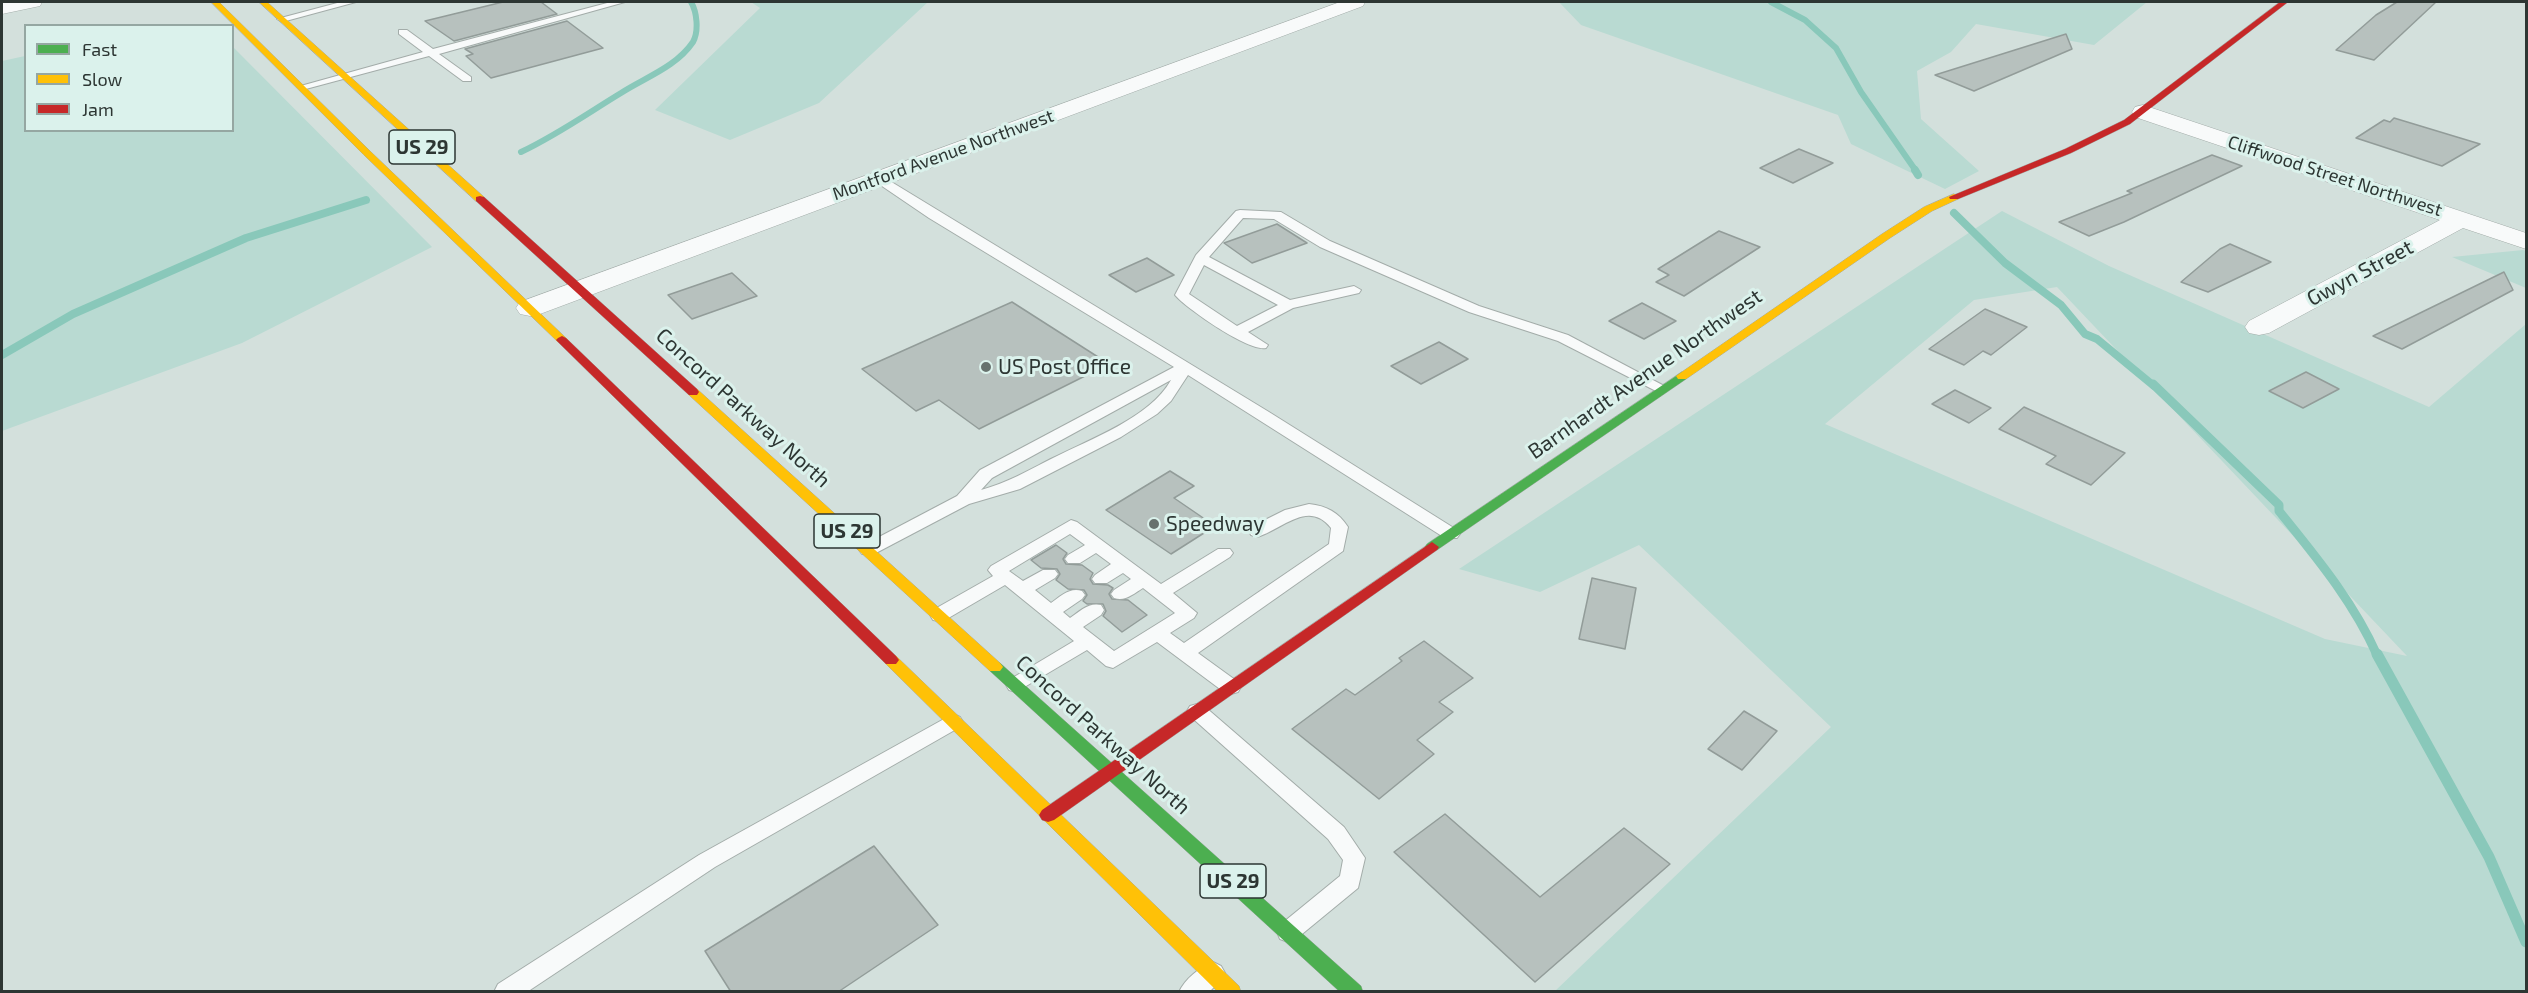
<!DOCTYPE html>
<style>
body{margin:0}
#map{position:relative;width:2528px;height:993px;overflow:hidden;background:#d3e0dc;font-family:"Exo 2",sans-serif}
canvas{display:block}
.frame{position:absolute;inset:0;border:3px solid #2d3633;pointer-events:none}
.legend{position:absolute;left:24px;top:24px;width:210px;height:108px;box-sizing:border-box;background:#dbf2ec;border:2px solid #95a7a2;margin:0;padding:8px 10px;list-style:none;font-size:18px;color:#2d3633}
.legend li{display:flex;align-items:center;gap:12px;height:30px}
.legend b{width:30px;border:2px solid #95a7a2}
</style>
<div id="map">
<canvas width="2528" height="993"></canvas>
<div class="frame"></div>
<ul class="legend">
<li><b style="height:8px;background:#4caf50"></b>Fast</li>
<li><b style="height:8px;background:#ffc107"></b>Slow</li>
<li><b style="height:8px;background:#c62828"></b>Jam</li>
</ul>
</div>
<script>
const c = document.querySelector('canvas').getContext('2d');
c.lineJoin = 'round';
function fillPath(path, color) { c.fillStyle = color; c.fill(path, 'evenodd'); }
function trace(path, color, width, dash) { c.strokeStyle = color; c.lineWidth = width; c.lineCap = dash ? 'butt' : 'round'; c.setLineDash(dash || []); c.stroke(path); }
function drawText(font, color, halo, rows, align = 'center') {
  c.font = font + ' "Exo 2",sans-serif'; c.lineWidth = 6; c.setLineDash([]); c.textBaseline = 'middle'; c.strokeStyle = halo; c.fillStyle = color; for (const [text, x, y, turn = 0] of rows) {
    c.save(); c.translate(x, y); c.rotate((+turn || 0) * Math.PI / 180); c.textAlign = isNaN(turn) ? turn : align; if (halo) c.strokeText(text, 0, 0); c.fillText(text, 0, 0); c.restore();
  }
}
fillPath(new Path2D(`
 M751,2H928L819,103L730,140L655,110L760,8Z
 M1559,2L1619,3L2147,2L2094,45L1976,24L1951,52L1917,71L1921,119L1979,171L1945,189L1851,144L1838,115L1581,25Z
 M233,47L432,247L242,343L2,431V61L25,56L26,130H232Z
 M2002,211L2109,266L2429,407L2526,324V991H1555L1831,727L1639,545L1540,592L1459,569ZM2057,287L2407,656L2325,639L1825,424L1974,300Z
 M2523,250L2526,251V288L2452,257Z`), '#b9dad2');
trace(new Path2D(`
 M1771,2L1805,20L1836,48L1861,92L1916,171
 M521,152C557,135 588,113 621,93C646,77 676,67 693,42C699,31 697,12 691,2`), '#89c8ba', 6);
trace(new Path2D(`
 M1915,170L1918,175
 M1954,213L2005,263L2061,305L2085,334L2097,339L2154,386
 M2,355L73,314L246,238L366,200`), '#89c8ba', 8);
trace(new Path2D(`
 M2153,384L2279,505V511C2316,557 2353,601 2377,655`), '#89c8ba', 9);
trace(new Path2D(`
 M2377,654L2489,857L2526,942`), '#89c8ba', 11);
const building = new Path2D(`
 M503,2H541L557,14L454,41L425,21Z
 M2397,2H2436L2374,60L2336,50L2376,15Z
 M567,21L603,48L491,78L466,56L473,54L465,49Z
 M2066,34L2072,49L1974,91L1935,75Z
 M2394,118L2480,144L2442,166L2356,138L2384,120L2390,122Z
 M1799,149L1833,163L1793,183L1760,168Z
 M2212,155L2242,166L2124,222L2089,236L2059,222L2132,193L2127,191Z
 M1277,224L1307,243L1252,263L1224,243Z
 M1719,231L1760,247L1684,296L1656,282L1669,275L1658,269Z
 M2230,244L2271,262L2208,292L2181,282L2220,249Z
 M1147,258L1174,275L1136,292L1109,275Z
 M2504,272L2513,290L2402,349L2373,336Z
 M732,273L757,296L692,319L668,295Z
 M1012,302L1109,364L979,429L939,400L916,411L862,369Z
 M1642,303L1676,321L1644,339L1609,321Z
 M1985,309L2027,327L1991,355L1983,351L1964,365L1929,349Z
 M1439,342L1468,359L1421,384L1391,366Z
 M2306,372L2339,389L2303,408L2269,391Z
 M1955,390L1991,408L1969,423L1932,404Z
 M2024,407L2125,453L2091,485L2046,464L2056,456L1999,429Z
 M1170,471L1194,486L1174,498L1215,526L1171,554L1106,510Z
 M1056,545L1067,553L1063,559L1066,564L1082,565L1093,573L1090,579L1093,584L1108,585L1113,588L1109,594L1112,599L1128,600L1147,615L1122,632L1103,616L1106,611L1103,604H1087L1083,601L1087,595L1084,590L1068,589L1056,580L1060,574L1057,569L1041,568L1031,560Z
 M1592,578L1636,588L1625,649L1579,639Z
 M1424,641L1473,678L1439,702L1453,712L1417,740L1434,754L1379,799L1292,729L1346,689L1355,695L1402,661L1399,658Z
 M1744,711L1777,731L1742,770L1708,749Z
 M1445,814L1540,897L1624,828L1670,864L1535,982L1394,852Z
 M874,846L938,925L838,992H731L705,951Z`);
fillPath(building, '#b7c1be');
trace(building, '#929c99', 1.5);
const lane = new Path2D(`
 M341,2H356L282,22L277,19Z
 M611,2H625L439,54L471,77V81H463L429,56L302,90L297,87L423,52L399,34V30H407L433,49Z
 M880,175L1269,412L1457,530L1460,534L1457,538H1445L1188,375L1171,401L1157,414L1121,437L1020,489L969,504L874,554H862L859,550L862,546L957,496L980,470L1174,367L929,218L876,182L874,179ZM1171,380C1150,418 1090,439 1053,458C1029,470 1007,483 981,490L992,478Z
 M1240,210L1281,212L1330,241L1479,306L1568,335L1668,388L1666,391H1656L1558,341L1469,312L1320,247L1274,219L1243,218L1209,257L1290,300L1354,286L1361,290L1359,293L1293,308L1248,332L1268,345L1266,348C1249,352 1187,309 1175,295L1196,255L1236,211ZM1204,265L1278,305L1237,326L1189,294Z
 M1309,504C1327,506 1338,512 1348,527L1343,551L1198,653L1238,682L1241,687L1238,692L1231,694L1224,692L1157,642L1113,668L1106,666L1087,650L1016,692L1009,690L1006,685L1009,680L1074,641L1005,585L945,620L939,621L933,620L930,615L933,610L993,576L988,570L991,566L1071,520L1077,522L1161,584L1218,549H1230L1233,553L1230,557L1173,593L1197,613L1194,618L1170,633L1184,643L1329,544L1331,528C1308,499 1282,530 1257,537L1251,535L1249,531L1251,527L1285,510ZM1070,534L1085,545L1068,555L1065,559L1068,563H1080L1096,553L1111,564L1095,575L1092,579L1095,583H1107L1123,573L1131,579L1114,590L1111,594L1114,598C1125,602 1133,594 1143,588L1175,613L1114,651L1083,627L1101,615L1104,610L1101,605C1089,602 1080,611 1070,618L1063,612L1082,599L1085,595L1082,591C1070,587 1061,596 1051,603L1035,590L1055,578L1058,574L1055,570H1043L1023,581L1009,571Z
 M1197,704L1204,706L1344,827L1365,858L1358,888L1296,939L1288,942L1280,939L1277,932L1280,925L1340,876L1343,860L1328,839L1190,716L1187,711L1190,706Z
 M953,714L960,717L963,722L960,727L715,867L527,992H494L498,984L699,855Z
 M1213,962L1221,966L1225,973L1221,980L1209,992H1179C1185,979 1200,967 1213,962Z`);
const street = new Path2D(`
 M2,2H42L40,6L2,14Z
 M1340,2H1365L1363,6L540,314L530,316L520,314L516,308L520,302Z
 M2143,105L2526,233V249L2463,228L2269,333L2259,335L2249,333L2245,327L2249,321L2440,220L2135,117L2132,112L2135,107Z`);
const fast = new Path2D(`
 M1682,372L1686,373L1688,376L1686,379L1437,550H1427L1425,547L1427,544Z
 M995,661L1000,663L1361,986L1363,992H1340L990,671L987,667L990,663Z`);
const slow = new Path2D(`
 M211,2H219L370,151L566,338L568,340L566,342H558L364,155Z
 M259,2H267L484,197V201H476Z
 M1954,194L1959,197L1958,199L1932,211L1890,238L1686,379H1678L1676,376L1882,234L1924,207Z
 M693,388L697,389L1000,663L1003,667L1000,671H990L689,395L687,392Z
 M891,654L896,656L1239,986L1241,992H1218L886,664L883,660L886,656Z`);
const jam = new Path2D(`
 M2280,2H2288L2130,124L2071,153L1958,199H1950L1949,197L2065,149L2124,120Z
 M480,196L484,197L697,389L699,392L697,395H689L476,201V197Z
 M562,336L566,338L896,656L899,660L896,664H886L558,342L556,340L558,338Z
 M1432,542L1439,547L1437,550L1054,820L1048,822L1042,820L1039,815L1042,810Z`);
trace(lane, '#a3aca9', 2);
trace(street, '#a3aca9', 1);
trace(fast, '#a3aca9', 1);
trace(slow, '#a3aca9', 1);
trace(jam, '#a3aca9', 1);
fillPath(lane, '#f8fafa');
fillPath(street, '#f8fafa');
fillPath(fast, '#4caf50');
fillPath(slow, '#ffc107');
fillPath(jam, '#c62828');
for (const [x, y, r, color] of [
 [986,367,6,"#67726e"],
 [1154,524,6,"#67726e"]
]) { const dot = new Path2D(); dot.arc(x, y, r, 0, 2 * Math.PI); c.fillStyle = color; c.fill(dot); trace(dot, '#dbf2ec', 2); }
drawText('18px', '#2d3633', '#dbf2ec', [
 ["Montford Avenue Northwest",943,155,-20],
 ["Cliffwood Street Northwest",2335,176,18]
]);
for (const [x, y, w] of [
 [422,147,66],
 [847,531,66],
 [1233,881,66]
]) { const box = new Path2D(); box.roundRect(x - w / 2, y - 17, w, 34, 4.5); c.fillStyle = '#dbf2ec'; c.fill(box); trace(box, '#2d3633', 1.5); }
drawText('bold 20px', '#2d3633', null, [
 ["US 29",422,147],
 ["US 29",847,531],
 ["US 29",1233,881]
]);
drawText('21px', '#2d3633', '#dbf2ec', [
 ["Gwyn Street",2360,273,-28],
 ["Barnhardt Avenue Northwest",1645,374,-35],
 ["Concord Parkway North",743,408,42],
 ["Concord Parkway North",1103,735,42]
]);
drawText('21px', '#2d3633', '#dbf2ec', [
 ["US Post Office",998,367],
 ["Speedway",1166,524]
], 'left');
</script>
